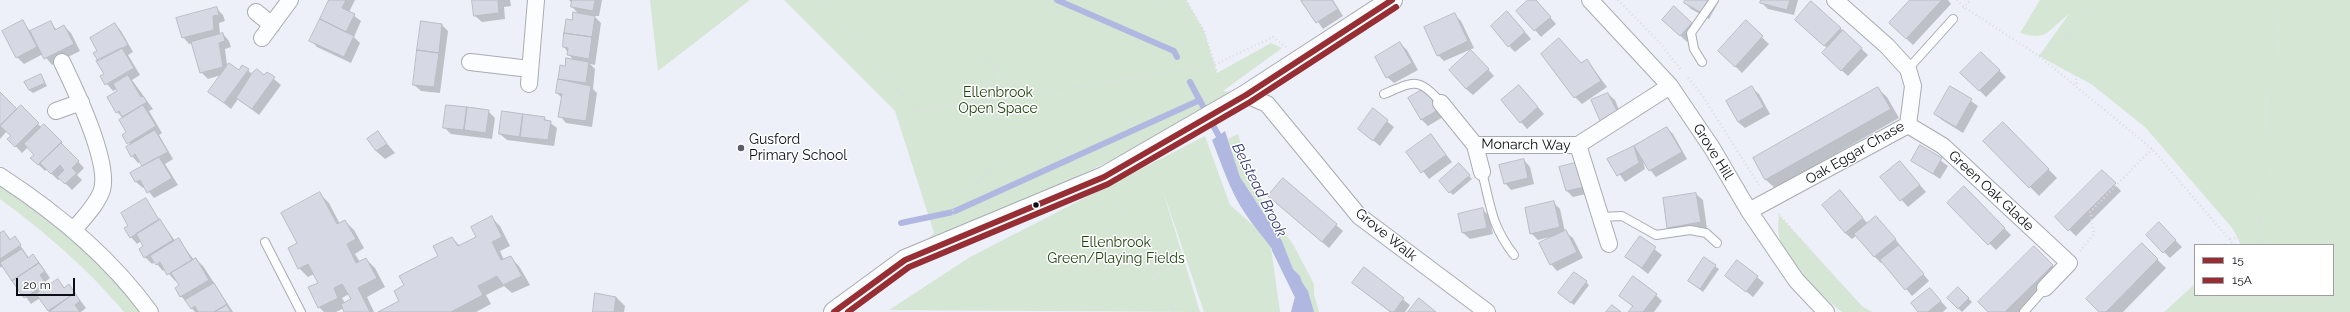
<!DOCTYPE html>
<style>
body{margin:0}
#map{position:relative;width:2350px;height:312px;overflow:hidden;background:#eef0f9;font-family:Raleway,sans-serif}
canvas{display:block}
.legend{position:absolute;left:2194px;top:244px;width:140px;height:52px;box-sizing:border-box;background:#fff;border:1px solid #9e9fa2;margin:0;padding:5px 7px;list-style:none;font-size:12px;color:#0c0e16}
.legend li{display:flex;align-items:center;gap:8px;height:20px}
.legend b{width:20px;border:1px solid #9e9fa2}
.scale{position:absolute;left:16px;top:278px;width:59px;height:18px;box-sizing:border-box;border:2px solid #0c0e16;border-top:0;padding-left:5px;font-size:12px;line-height:14px;white-space:nowrap;color:#0c0e16;-webkit-text-stroke:3px #fff;paint-order:stroke}
</style>
<div id="map">
<canvas width="2350" height="312"></canvas>
<ul class="legend">
<li><b style="height:5px;background:#962e33"></b>15</li>
<li><b style="height:5px;background:#962e33"></b>15A</li>
</ul>
<div class="scale">20 m</div>
</div>
<script>
const c = document.querySelector('canvas').getContext('2d');
c.lineJoin = 'round';
function fillPath(path, color) { c.fillStyle = color; c.fill(path, 'evenodd'); }
function trace(path, color, width, dash) { c.strokeStyle = color; c.lineWidth = width; c.lineCap = dash ? 'butt' : 'round'; c.setLineDash(dash || []); c.stroke(path); }
function drawText(font, color, halo, rows, align = 'center') {
  c.font = font + ' Raleway,sans-serif'; c.lineWidth = 3; c.setLineDash([]); c.textBaseline = 'middle'; c.strokeStyle = halo; c.fillStyle = color; for (const [text, x, y, turn = 0] of rows) {
    c.save(); c.translate(x, y); c.rotate((+turn || 0) * Math.PI / 180); c.textAlign = isNaN(turn) ? turn : align; if (halo) c.strokeText(text, 0, 0); c.fillText(text, 0, 0); c.restore();
  }
}
fillPath(new Path2D(`
 M650,0H750L658,71Z
 M784,0H1186L1204,31L1217,73L1271,43L1282,48L1223,91L1246,95L905,260L934,233L895,111Z
 M2040,0H2350V312H2164L2195,284V295H2333V245H2241L2233,229L2145,127L2091,84L2039,56L2069,14C2049,29 2048,42 2020,33Z
 M1238,134L1247,165L1262,201L1294,246L1314,284V294L1319,312H1314L1308,291L1302,282L1300,276L1293,269L1282,241L1240,177L1228,139Z
 M1205,136L1230,205L1270,240L1280,312H1204L1162,188L1200,312L889,310L970,257Z
 M0,176L33,198L150,312H124C88,269 45,232 0,199Z
 M1779,215L1862,306L1872,312H1842C1821,296 1793,266 1781,242C1777,234 1778,224 1779,215Z`), '#d5e6d4');
fillPath(new Path2D(`
 M1225,131L1240,177L1282,241L1293,269L1300,276L1302,282L1308,291L1314,312H1297C1298,265 1257,238 1237,200C1227,181 1220,160 1212,140Z`), '#b0b7e0');
fillPath(new Path2D(`
 M330,0H355L349,12L361,21L354,37L360,43L351,63L317,47L311,40Z
 M473,0H510L511,6L504,7L505,19L482,22L475,16Z
 M569,0H602L599,16H594L601,23L595,65L590,64L595,69L593,89L597,93L592,127L566,123L560,116L562,98L557,93L561,66L566,67L573,60L564,47L573,21L579,14L572,7V3Z
 M1305,0H1333L1343,16L1323,29L1303,1Z
 M1530,0H1535L1556,24L1541,37L1535,30Z
 M1687,0H1718L1719,1L1709,19L1691,9L1685,3Z
 M1762,0H1798L1794,15L1768,9L1761,2Z
 M1911,0H1948L1951,4L1913,45L1896,29Z
 M216,8L223,15L225,21L219,23L220,35L223,34L229,41L231,47L225,49L227,65L239,71L248,70L254,76H265L267,73L281,85L259,115L238,99L231,109L210,92L221,75L208,79L201,72L193,43L189,44L183,37Z
 M1674,8L1698,30L1687,42L1670,26Z
 M1454,14L1461,21L1474,48L1444,61L1438,55Z
 M1514,19L1531,39L1515,52L1509,46Z
 M22,21L31,32L50,22L57,30L64,26L71,33L80,51L52,65L43,54L24,64L17,57Z
 M1746,22L1769,44L1742,73L1726,57Z
 M115,24L121,31L133,52L128,55L140,75L132,80L153,109L149,111L162,133L159,135L173,159L165,164L178,185L154,198L145,187L143,188L136,182L132,174L143,166L141,161L138,163L132,156L128,132L123,118L117,112L118,92L117,89L113,91L101,77L105,74L99,51Z
 M442,25L448,31L440,93L421,91L414,85Z
 M1803,26L1840,28L1868,55L1848,76L1829,59L1827,48Z
 M1400,43L1407,50L1418,70L1394,83L1387,77Z
 M1981,53L2006,77L1986,97L1962,73Z
 M1478,58L1494,76L1473,95L1466,89Z
 M1587,60L1607,87L1582,104L1575,97L1581,64Z
 M41,75L47,86L33,93L29,90Z
 M1951,87L1978,106L1963,133L1942,120L1935,114Z
 M1752,88L1759,94L1770,114L1745,128L1738,122Z
 M1878,89L1887,97L1899,118L1775,188L1766,180L1754,158Z
 M1525,92L1544,114L1527,129L1521,122Z
 M0,94L17,110L21,107L42,128L51,132L84,168L77,175L82,180L72,190L60,178L58,180L47,169L45,171L32,158L35,155L28,147L22,153L9,139L12,136L7,131L0,139Z
 M1608,94L1615,100L1624,122L1592,101Z
 M1431,96L1443,117L1428,126L1421,119L1409,98Z
 M1373,110L1394,127L1380,146L1359,129Z
 M488,111L495,118L492,139L451,134L444,127Z
 M544,118L557,128L554,146L507,140L500,134Z
 M2003,123L2057,178L2039,196L1985,141Z
 M1667,128L1673,134L1687,159L1656,177L1643,161L1645,169L1625,182L1609,159Z
 M378,133L395,153L385,159L376,151Z
 M1431,135L1452,162L1429,179L1408,152Z
 M1921,146L1948,166L1940,179L1912,160Z
 M1524,160L1530,167L1534,184L1511,190L1505,183Z
 M1561,167L1590,193L1573,197L1567,191Z
 M1462,168L1472,179L1453,195L1450,192Z
 M1906,169L1926,192L1908,207L1881,177Z
 M2102,171L2121,191L2076,236L2056,217Z
 M1283,180L1343,231L1329,248L1276,203Z
 M1964,188L2011,235L1996,250L1949,203Z
 M320,194L329,203L340,224L345,221L354,230L364,248L355,254L360,262L366,259L375,268L385,287L367,297L374,312H345L344,308L336,312H324L319,307V283L314,274L308,277L299,268L298,244ZM349,294L352,300L345,303L342,298Z
 M1696,194L1703,200L1707,229L1674,234L1668,227Z
 M1846,198L1868,224L1876,217L1883,224L1929,281L1912,296L1883,261L1881,263L1874,256L1857,235L1852,239L1845,233Z
 M145,200L176,242L179,240L194,260L196,259L203,266L233,312H195L181,296L180,286L177,280L175,281L165,269L163,271L155,262L152,264L145,257L144,246L141,241L137,244L131,237L130,226Z
 M1554,203L1560,209L1565,232L1573,238L1583,258L1557,271L1551,264L1554,236L1538,240L1531,233Z
 M1483,210L1489,216L1493,234L1470,239L1463,233L1459,215Z
 M491,217L500,226L510,246L500,251L504,260L510,257L519,266L530,285L512,293L504,286L486,295L491,304L476,312H380L401,301L406,286L439,257L452,238L460,246L478,237Z
 M2159,224L2182,247L2170,258L2147,235Z
 M0,232H4L11,240L15,238L29,258L33,256L39,262L50,278L45,282L49,286L57,280L65,288L69,286L86,308L81,312H50L40,298L31,304L4,267H0Z
 M1640,238L1662,255L1648,274L1627,257Z
 M2142,245L2166,268L2123,312H2101Z
 M2034,248L2061,274L2023,312H1989Z
 M1705,259L1719,269L1703,292L1689,281Z
 M1364,269L1410,305L1405,312H1390L1360,289Z
 M1727,276L1757,277L1764,283L1753,297Z
 M1586,282L1589,285L1574,305L1559,293Z
 M1958,288L1972,302L1962,312L1948,298Z
 M1930,289L1947,308L1943,312H1919Z
 M596,295L616,297L625,306L624,312H594Z
 M1620,295H1656L1662,301L1654,312H1629L1633,307Z`), '#0003');
trace(new Path2D(`
 M1057,0L1174,51L1177,57
 M1190,82L1222,142
 M901,223L953,212L1200,100
 M1275,250L1298,297L1294,312`), '#b0b7e0', 6);
const building = new Path2D(`
 M329,0H346L342,8L355,14L346,32L320,19Z
 M472,0H505L498,1L499,13L474,16Z
 M572,0H595L593,11L571,7Z
 M1303,0H1332L1338,9L1316,23L1301,1Z
 M1528,0H1536L1551,17L1534,31L1516,11Z
 M1685,0H1709L1702,13L1684,3Z
 M1761,0H1790L1787,10L1760,3Z
 M1910,0H1942L1906,39L1889,23Z
 M1811,1L1841,28L1824,46L1795,20Z
 M1674,6L1692,23L1680,36L1662,20Z
 M217,7L219,15L213,16L214,30L182,38L176,18Z
 M1507,11L1525,32L1508,47L1491,26Z
 M573,12L595,16L592,37L564,33L566,19L572,20Z
 M1455,13L1468,41L1437,56L1424,27Z
 M320,19L354,36L344,57L309,41Z
 M23,20L37,47L16,58L2,31Z
 M1746,20L1763,36L1735,67L1718,51Z
 M51,21L55,30L64,25L74,44L44,59L30,31Z
 M421,21L442,24L439,53L417,50Z
 M115,23L128,45L98,61L93,53L97,51L90,38Z
 M1843,30L1862,48L1841,71L1822,53Z
 M223,33L225,41L219,43L223,67L200,73L191,42Z
 M564,33L592,37L589,59L567,55L568,48L563,47Z
 M1559,38L1581,63L1587,59L1601,81L1574,98L1541,54Z
 M1400,42L1412,63L1386,78L1375,57Z
 M122,48L134,68L105,85L100,76L104,74L96,61Z
 M417,50L439,53L434,87L413,85Z
 M1471,50L1489,69L1466,89L1449,70Z
 M1981,52L2000,70L1979,91L1960,73Z
 M566,58L589,62L586,83L558,79L560,65L565,66Z
 M229,63L239,70L242,65L249,69L224,103L208,92Z
 M257,69L264,75L267,72L275,77L252,109L236,98L252,73Z
 M41,74L45,83L29,90L24,82Z
 M128,75L141,97L143,96L147,102L122,117L119,111L116,113L107,97L117,91L113,84Z
 M558,79L591,86L586,121L558,117L562,94L556,93Z
 M1519,85L1538,107L1520,123L1501,100Z
 M1752,86L1764,107L1738,122L1726,101Z
 M1950,86L1972,99L1956,127L1934,114Z
 M1878,87L1891,109L1765,180L1753,158Z
 M1425,88L1438,110L1421,120L1408,98Z
 M0,92L17,109L0,126Z
 M1608,93L1619,115L1601,123L1591,100Z
 M21,105L39,123L15,147L7,139L11,136L0,126Z
 M143,105L156,126L127,144L122,135L126,132L119,120Z
 M446,105L467,107L464,130L443,128Z
 M467,107L489,110L486,133L464,130Z
 M1373,108L1388,120L1373,141L1358,129Z
 M502,111L523,114L520,137L499,134Z
 M523,114L545,117L544,120L551,121L548,140L520,137Z
 M2003,122L2049,169L2029,188L1983,141Z
 M44,124L62,142L38,165L30,158L34,155L24,144Z
 M1667,127L1682,152L1649,171L1634,146Z
 M155,130L168,152L142,166L135,154L131,157L126,147Z
 M378,131L387,144L376,151L367,139Z
 M1431,134L1446,155L1421,173L1406,152Z
 M61,143L79,161L72,168L77,173L65,184L57,177L64,170L60,165L51,174L40,163Z
 M1920,145L1942,158L1933,174L1911,161Z
 M1634,146L1639,163L1617,176L1607,159Z
 M159,157L172,178L147,193L140,180L135,182L130,173Z
 M1524,159L1528,178L1504,184L1499,165Z
 M1900,161L1920,185L1900,201L1880,177Z
 M1579,162L1585,187L1566,191L1559,167Z
 M1459,163L1470,175L1449,193L1439,181Z
 M2102,170L2116,183L2068,231L2055,217Z
 M1283,178L1337,224L1322,242L1268,196Z
 M1964,186L2005,228L1988,245L1947,203Z
 M1840,190L1863,218L1845,233L1822,205Z
 M320,192L337,224L345,220L356,239L347,244L356,263L366,258L377,278L358,288L370,312H344L341,304L351,299L342,284L334,288L338,298L318,308L308,287L318,283L308,264L298,269L288,248L297,243L281,213Z
 M1696,193L1701,222L1667,228L1663,198Z
 M146,198L159,220L130,238L124,228L128,226L121,213Z
 M1554,201L1560,227L1530,234L1525,208Z
 M1483,208L1487,228L1462,233L1458,214Z
 M492,216L502,237L492,242L501,260L511,256L522,276L503,285L497,276L478,286L483,295L451,312H378L399,301L394,291L404,285L399,276L438,256L433,246L452,237L458,246L476,237L471,227Z
 M1876,216L1896,239L1874,257L1854,234Z
 M160,219L173,240L144,258L139,249L143,246L136,234Z
 M2159,222L2176,240L2163,253L2146,235Z
 M1566,230L1577,252L1550,265L1539,243Z
 M4,231L10,240L15,236L21,245L0,259V233Z
 M1640,236L1656,247L1642,268L1625,257Z
 M179,238L192,260L167,275L160,262L156,265L150,256Z
 M2142,243L2158,259L2106,312H2099L2086,299Z
 M1899,245L1924,274L1905,290L1880,260Z
 M2034,246L2053,265L2005,312H1988L1978,302Z
 M22,249L28,258L33,254L39,263L12,281L0,263Z
 M1704,257L1716,265L1700,289L1688,281Z
 M196,258L209,280L180,297L175,288L179,285L171,273Z
 M1737,260L1758,276L1746,292L1725,276Z
 M39,263L45,271L40,275L46,284L24,298L12,281Z
 M1364,267L1404,298L1394,312H1391L1352,283Z
 M1574,272L1587,281L1571,303L1558,293Z
 M1633,276L1657,294L1643,312H1628L1633,306L1619,296Z
 M58,279L64,288L69,284L75,293L48,311L36,294Z
 M214,283L227,304L214,312H198L195,306L191,309L185,300Z
 M1958,287L1969,298L1958,309L1947,298Z
 M1930,288L1941,301L1928,312H1918L1911,303Z
 M75,293L80,301L75,305L80,312H49Z
 M595,293L616,297L614,312H593Z
 M1419,298L1436,312H1408Z
 M227,305L231,312H215Z
 M1612,305L1621,312H1606Z`);
fillPath(building, '#d6d8e4');
trace(building, '#babcc5', 1);
const service = new Path2D(`
 M1702,62L1694,49L1691,33L1714,0
 M1908,69L1953,19
 M1384,94C1413,82 1419,76 1441,103
 M1482,172C1491,207 1491,225 1514,255
 M1601,217L1622,216L1656,235L1690,230L1706,233L1717,243
 M265,242L301,312
 M2024,312L2045,288`);
const minor = new Path2D(`
 M1590,0L1670,86L1712,148L1749,211L1796,280L1826,312
 M256,12L272,25
 M262,38L290,0
 M62,62C75,89 110,162 102,190C97,205 83,218 74,230
 M470,62L530,69
 M529,84L536,0
 M1246,95L1267,104L1359,216L1487,312
 M1441,103L1475,145H1578L1670,86
 M56,111L81,102
 M1908,125L1943,146L2069,263L2045,288
 M1475,145L1482,172
 M1578,145L1609,244
 M0,176C57,213 110,257 150,312
 M1749,211L1908,125L1913,86L1908,69L1887,46L1835,0`);
const tertiary = new Path2D(`
 M834,312L905,260L1104,177L1246,95L1392,0`);
trace(service, '#a9abb4', 10);
trace(minor, '#a9abb4', 18);
trace(tertiary, '#a9abb4', 22);
trace(new Path2D(`
 M822,0L916,111L1214,65L1273,37L1286,47
 M1157,0L1162,2L1166,0
 M1186,0L1204,31L1222,87
 M1618,0L1660,43L1682,71
 M1957,0L1964,7L2039,56L2152,149L2234,245
 M1963,8L1970,0
 M2071,31L2077,86
 M978,53L1027,94
 M2039,56L2071,31L2098,0
 M1688,78L1702,95L1759,185
 M1113,194L1174,312
 M1779,214L1861,312
 M951,218L953,217V201L1003,161L991,100L994,66
 M2230,239C2245,237 2252,232 2260,219
 M2258,245L2270,123L2275,0
 M2080,251L2094,234L2090,212L2152,149
 M2276,295L2294,312`), '#dcdce0', 2.5, [1, 3]);
trace(service, '#fcfdfe', 8);
trace(minor, '#fcfdfe', 16);
trace(tertiary, '#fcfdfe', 20);
trace(new Path2D(`
 M834,312L905,260L1104,177L1246,95L1392,0`), '#962e33', 6);
trace(new Path2D(`
 M848,312L909,267L1108,184L1250,102L1396,7`), '#962e33', 6);
for (const [x, y, r, color] of [
 [741,148,4,"#5b5d65"],
 [1036,205,3.5,"#0c0e16"]
]) { const dot = new Path2D(); dot.arc(x, y, r, 0, 2 * Math.PI); c.fillStyle = color; c.fill(dot); trace(dot, '#fff', 1.5); }
drawText('14px', '#1f420d', '#fff', [
 ["Ellenbrook",998,93],
 ["Open Space",998,109],
 ["Ellenbrook",1116,243],
 ["Green/Playing Fields",1116,259]
]);
drawText('14px', '#0c0e16', '#fff', [
 ["Gusford",749,140],
 ["Primary School",749,156]
], 'left');
drawText('14px', '#0c0e16', '#fff', [
 ["Monarch Way",1526,145,1],
 ["Grove Hill",1713,152,58],
 ["Oak Eggar Chase",1855,153,-30],
 ["Green Oak Glade",1991,191,43],
 ["Grove Walk",1386,235,39]
]);
drawText('italic 15px', '#313677', '#fff', [
 ["Belstead Brook",1259,190,63]
]);
</script>
